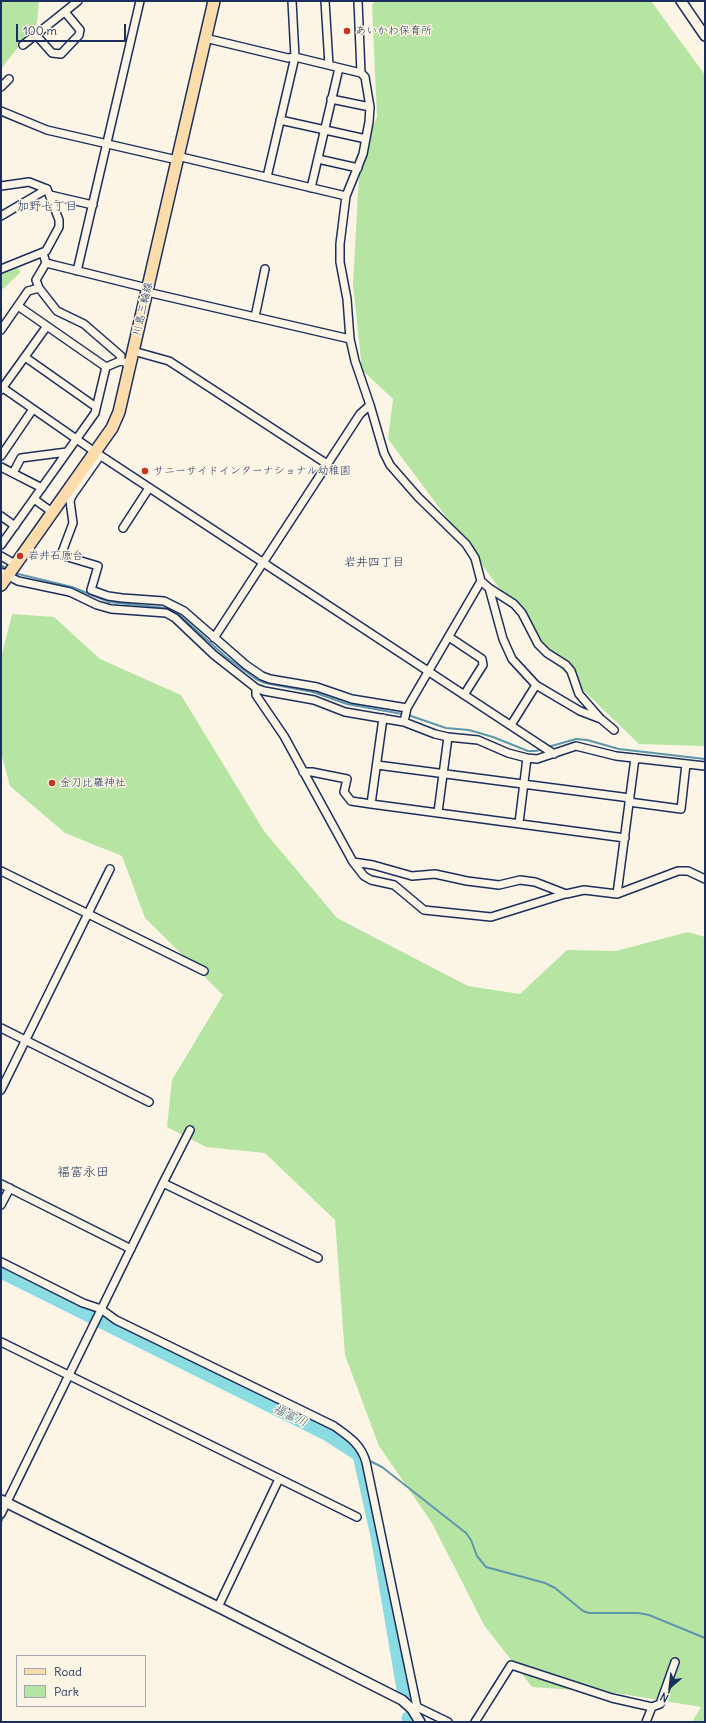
<!DOCTYPE html>
<meta charset="utf-8">
<style>
body{margin:0}
#map{position:relative;width:706px;height:1723px;overflow:hidden;background:#fcf5e5;font-family:Delius,sans-serif}
canvas{display:block}
.frame{position:absolute;inset:0;border:2px solid #1b2f5e;pointer-events:none}
.legend{position:absolute;left:16px;top:1655px;width:130px;height:52px;box-sizing:border-box;background:#fcf5e5;border:1px solid #a2a6af;margin:0;padding:5px 7px;list-style:none;font-size:12px;color:#1b2f5e}
.legend li{display:flex;align-items:center;gap:8px;height:20px}
.legend b{width:20px;border:1px solid #a2a6af}
.north{position:absolute;left:650px;top:1667px;width:40px;height:40px;-webkit-text-stroke:3px #fcf5e5;paint-order:stroke;rotate:208deg;font-size:11px;font-weight:700;line-height:16px;text-align:center;color:#1b2f5e}
.north::after{content:'';display:block;margin:auto;width:14px;height:18px;background:#1b2f5e;clip-path:polygon(50% 0,100% 100%,50% 72%,0 100%)}
.scale{position:absolute;left:16px;top:24px;width:110px;height:18px;box-sizing:border-box;border:2px solid #1b2f5e;border-top:0;padding-left:5px;font-size:12px;line-height:14px;white-space:nowrap;color:#1b2f5e;-webkit-text-stroke:3px #fcf5e5;paint-order:stroke}
</style>
<div id="map">
<canvas width="706" height="1723"></canvas>
<div class="frame"></div>
<ul class="legend">
<li><b style="height:5px;background:#fddcac"></b>Road</li>
<li><b style="height:11px;background:#b6e4a3"></b>Park</li>
</ul>
<div class="north">N</div>
<div class="scale">100 m</div>
</div>
<script>
const c = document.querySelector('canvas').getContext('2d');
c.lineJoin = 'round';
function fillPath(path, color) { c.fillStyle = color; c.fill(path, 'evenodd'); }
function trace(path, color, width, dash) { c.strokeStyle = color; c.lineWidth = width; c.lineCap = dash ? 'butt' : 'round'; c.setLineDash(dash || []); c.stroke(path); }
function drawText(font, color, halo, rows, align = 'center') {
  c.font = font + ' Delius,"Klee One",sans-serif'; c.lineWidth = 3; c.setLineDash([]); c.textBaseline = 'middle'; c.strokeStyle = halo; c.fillStyle = color; for (const [text, x, y, turn = 0] of rows) {
    c.save(); c.translate(x, y); c.rotate((+turn || 0) * Math.PI / 180); c.textAlign = isNaN(turn) ? turn : align; if (halo) c.strokeText(text, 0, 0); c.fillText(text, 0, 0); c.restore();
  }
}
fillPath(new Path2D(`
 M1,1H39L37,23L1,69Z
 M375,1H651L705,75V746L639,744L556,664L388,439L393,399L362,370L353,284L360,159L377,117L372,5Z
 M16,266L21,272L3,289L1,288V271Z
 M12,614L54,617L100,659L181,695L264,831L337,918L468,986L520,994L567,950L616,951L688,932L705,937V1722H692L701,1707L616,1693L532,1687L484,1625L432,1523L379,1446L345,1355L335,1220L265,1153L206,1147L167,1127L172,1080L223,995L145,918L122,856L65,833L10,786L1,753V658Z`), '#b6e4a3');
trace(new Path2D(`
 M1,565L7,569
 M14,573L72,587L109,602L166,608L177,613L225,656L256,679L265,683L313,692L347,704L408,715L446,728L469,730L493,737L528,751H536L542,749
 M548,747L576,739L587,740L619,749L705,759
 M368,1460L382,1467L466,1533L471,1540L477,1556L486,1567L545,1583L555,1588L583,1611L589,1613H638L649,1615L705,1638
 M14,1496L42,1439
 M1,1522L5,1514`), '#5e97ad', 2);
trace(new Path2D(`
 M1,1272L326,1434L359,1455L377,1536L404,1695
 M408,1718L411,1722`), '#8adce2', 13);
const minor = new Path2D(`
 M325,1L329,65
 M358,1L361,73L365,77L370,107L369,122L363,154L346,196L340,244V262L347,299L350,339L355,361L370,405L384,453L390,465L418,497L466,544L475,558L481,581L407,708L404,722
 M36,35L52,53L61,54L79,35L80,30L65,12
 M205,38L288,58L295,57L361,73
 M23,45L78,1
 M1,87L9,79
 M331,99L370,107
 M1,111L47,130L177,160
 M280,120L366,139
 M177,156L346,196
 M318,159L358,168
 M267,177L295,57L292,1
 M1,186L29,182L47,189L59,220V227L46,251L1,269
 M311,188L339,68
 M50,195L93,205
 M1,216L47,189
 M43,253L46,263L36,280L39,288L57,311L84,324L121,356L120,361
 M46,263L147,288
 M77,271L140,1
 M147,292L350,339
 M18,306L106,367L120,361L124,362
 M255,317L265,269
 M1,330L28,291L39,288
 M133,351L169,361L327,464
 M25,357L96,407
 M3,388L95,452L554,754
 M1,390L47,326
 M1,456L33,409
 M100,456L72,496L70,501L73,523L61,555L98,566L91,590L108,596L122,598L164,601L184,611L246,665L262,676L270,679L317,687L352,699L407,708
 M1,467L42,488
 M13,473L21,458L67,452
 M34,499L52,512
 M1,516L15,526
 M123,528L149,488
 M1,545L95,413L106,367
 M1,556L15,564
 M1,572L18,581L70,592L97,605L111,609L166,613L175,618L214,655L256,688L264,691L314,700L345,712L404,722L435,734L448,737L478,740L508,753L527,758L537,759L576,746L616,756L705,766
 M481,581L489,588L503,639L512,659L536,685L580,711L601,719L614,730
 M489,588L514,604L522,613L538,644L547,653L566,665L571,671L579,694L599,717
 M449,637L482,659L483,665L464,695
 M214,638L360,414L370,405
 M256,688V695L284,736L353,862L373,865L412,876L435,874L467,881L499,885L520,880L535,882L566,894L584,890L617,894L678,871H688L705,879
 M383,718L371,804L625,838
 M511,725L536,685
 M377,765L630,798
 M303,772H312L347,779L344,792L351,801L371,804
 M629,802L681,809L686,764
 M438,812L448,737
 M519,823L527,758
 M353,862L364,876L371,880L394,885L424,910L491,917L565,894
 M1,871L204,971
 M617,894L635,758
 M1,1028L149,1102
 M1,1090L110,869
 M163,1183L318,1258
 M1,1184L131,1249
 M1,1205L10,1188
 M1,1262L83,1303L101,1309L116,1320L334,1426C348,1436 361,1444 366,1462L417,1707L412,1709
 M1,1342L357,1517
 M1,1514L163,1183L190,1130
 M218,1607L279,1479
 M417,1707L448,1722
 M475,1722L511,1665L612,1698L652,1707
 M646,1722L652,1707L660,1704L675,1662`);
const tertiary = new Path2D(`
 M681,1L705,36
 M1,1500L218,1607L402,1700L412,1709L420,1722`);
const primary = new Path2D(`
 M1,585L112,428L119,412L214,1`);
trace(minor, '#1b2f5e', 10);
trace(tertiary, '#1b2f5e', 12);
trace(primary, '#1b2f5e', 14);
trace(minor, '#fcf5e5', 7);
trace(tertiary, '#fcf5e5', 9);
trace(primary, '#fddcac', 11);
for (const [x, y, r, color] of [
 [347,31,4,"#c8321e"],
 [145,471,4,"#c8321e"],
 [20,556,4,"#c8321e"],
 [52,783,4,"#c8321e"]
]) { const dot = new Path2D(); dot.arc(x, y, r, 0, 2 * Math.PI); c.fillStyle = color; c.fill(dot); trace(dot, '#fcf5e5', 1.5); }
drawText('11px', '#1b2f5e', '#fcf5e5', [
 ["あいかわ保育所",355,31],
 ["サニーサイドインターナショナル幼稚園",153,471],
 ["岩井石原台",28,556],
 ["金刀比羅神社",60,783]
], 'left');
drawText('11px', '#1b2f5e', '#fcf5e5', [
 ["川島三輪線",143,309,-77]
]);
drawText('12px', '#1b2f5e', '#fcf5e5', [
 ["加野七丁目",47,207],
 ["岩井四丁目",374,563]
]);
drawText('italic 12px', '#375a7f', '#fcf5e5', [
 ["福富川",290,1416,26]
]);
drawText('13px', '#1b2f5e', '#fcf5e5', [
 ["福富永田",83,1172]
]);
</script>
